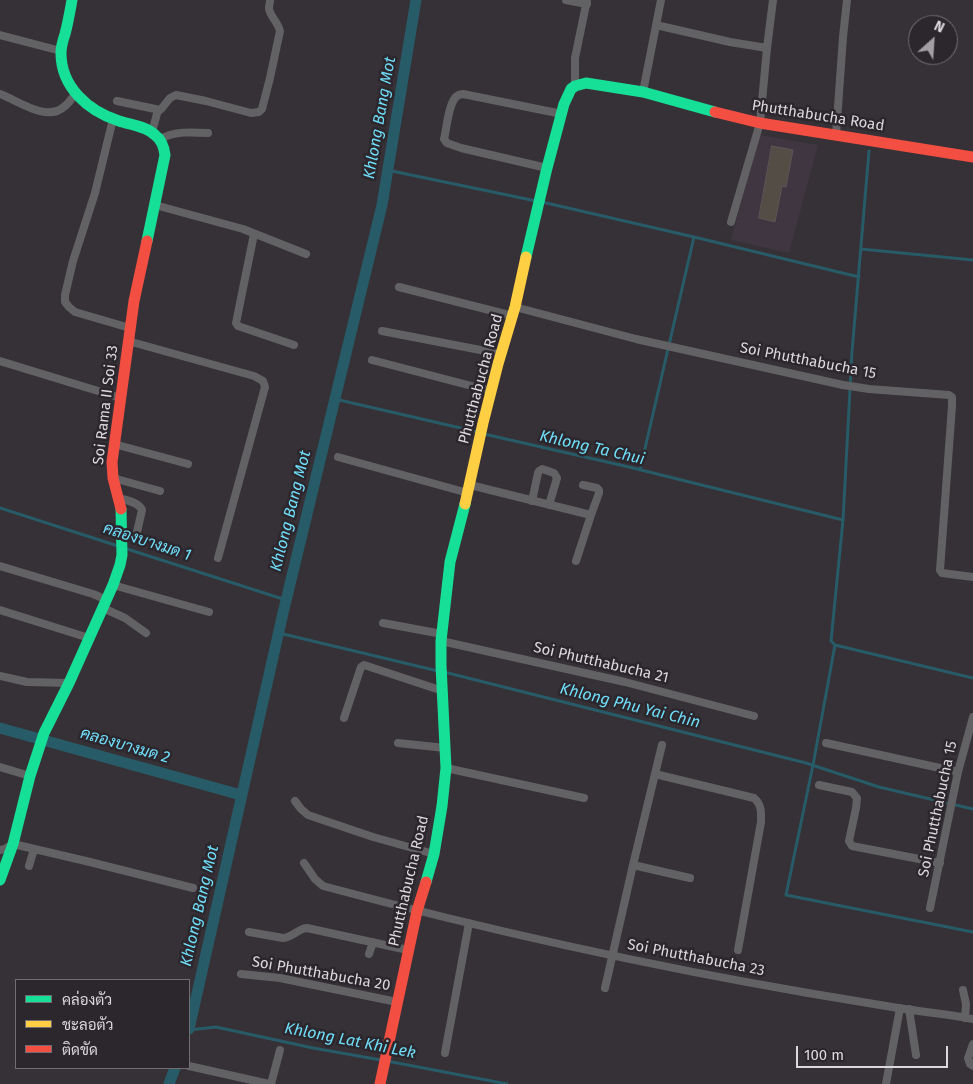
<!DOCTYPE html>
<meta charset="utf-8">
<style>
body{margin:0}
#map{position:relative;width:973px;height:1084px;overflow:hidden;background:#363136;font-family:"Fira Sans",Sarabun,sans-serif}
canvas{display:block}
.legend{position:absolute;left:15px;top:979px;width:175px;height:90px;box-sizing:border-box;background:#2c262d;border:1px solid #726d73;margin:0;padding:6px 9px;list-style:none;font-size:15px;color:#dcd8dd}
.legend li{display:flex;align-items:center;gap:10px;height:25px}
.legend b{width:25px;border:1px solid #726d73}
.north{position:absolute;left:908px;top:15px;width:50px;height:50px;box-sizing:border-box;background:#2c262d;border:1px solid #726d73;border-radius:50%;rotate:26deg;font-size:14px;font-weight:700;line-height:20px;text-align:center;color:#dcd8dd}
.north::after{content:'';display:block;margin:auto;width:18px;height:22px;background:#a29ea3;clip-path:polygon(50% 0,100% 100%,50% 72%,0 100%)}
.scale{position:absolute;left:796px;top:1046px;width:152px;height:22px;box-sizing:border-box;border:2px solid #dcd8dd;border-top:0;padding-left:6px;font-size:15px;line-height:18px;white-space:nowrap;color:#dcd8dd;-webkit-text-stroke:4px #2c262d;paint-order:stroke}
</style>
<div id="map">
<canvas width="973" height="1084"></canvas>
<ul class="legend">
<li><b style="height:6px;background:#16e098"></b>คล่องตัว</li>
<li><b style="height:6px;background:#ffcf43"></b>ชะลอตัว</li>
<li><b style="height:6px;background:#f24e42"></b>ติดขัด</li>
</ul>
<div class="north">N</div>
<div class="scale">100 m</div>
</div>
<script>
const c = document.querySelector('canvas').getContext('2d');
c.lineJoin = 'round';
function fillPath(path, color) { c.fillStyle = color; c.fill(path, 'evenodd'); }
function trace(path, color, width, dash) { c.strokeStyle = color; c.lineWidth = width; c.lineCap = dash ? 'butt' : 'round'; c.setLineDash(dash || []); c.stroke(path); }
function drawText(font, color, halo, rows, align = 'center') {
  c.font = font + ' "Fira Sans",Sarabun,sans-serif'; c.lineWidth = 5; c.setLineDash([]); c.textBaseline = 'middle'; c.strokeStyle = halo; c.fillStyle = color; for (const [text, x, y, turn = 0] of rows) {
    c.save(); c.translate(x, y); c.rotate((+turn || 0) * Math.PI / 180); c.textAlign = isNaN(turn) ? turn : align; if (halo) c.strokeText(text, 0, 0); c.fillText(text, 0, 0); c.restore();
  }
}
fillPath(new Path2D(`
 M760,135L818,145L789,253L731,240Z`), '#403641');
trace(new Path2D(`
 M869,151L852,352L843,520L831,641L835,645L973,678
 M387,170L536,201
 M542,202L694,237L859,277
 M861,249L973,260
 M335,399L478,432
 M484,434L629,467L843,520
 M640,470L694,237
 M0,508L118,546
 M124,548L286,600
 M279,633L438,671
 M835,645L813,765L786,895L973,932
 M444,672L806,763L879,787L973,809
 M189,1030L216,1027L313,1048L381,1060
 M387,1061L507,1084`), '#275b67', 3);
trace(new Path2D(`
 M0,728L241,795
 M189,1029L283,613L382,205L416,0
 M169,1084L175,1068`), '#275b67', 11);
const building = new Path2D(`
 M772,146L793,150L786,187L782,186L775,222L759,218Z`);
fillPath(building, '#544d45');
trace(building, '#5a5658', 1);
trace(new Path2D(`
 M566,0L587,4
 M656,25L730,42L767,48
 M0,35L61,51
 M575,86V58L587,0
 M643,92L661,0
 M0,94C19,101 47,123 65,106C69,103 72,98 75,94
 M117,101L160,110L162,108L170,98L176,95L206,101L251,113L259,112L262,109L270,78L280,31C278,22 269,15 269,8C269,6 270,3 270,0
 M113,119L95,193L73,261L65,295V302L69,307L75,312L130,328
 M152,132L158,110
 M836,135L843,37L847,0
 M160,139C175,131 191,132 208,133
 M547,168L461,148L447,143L444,139C447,127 448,107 455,98C458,94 459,95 463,94L562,114
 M155,205L243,229L306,254
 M731,222L760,123L767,48L773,0
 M254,234L236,323L238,326L294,345
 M399,287L513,316
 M515,307L636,339L843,385L869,389L949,395L952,397V406L940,570L942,573L973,577
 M382,331L501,354
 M128,341L254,376L263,381L265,387L218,558
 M372,360L491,391
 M0,361L121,398
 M114,444L188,464
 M338,457L468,493
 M113,478L160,491
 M470,485L591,515
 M118,498C126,500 139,502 142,510L137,532
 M532,501L538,473L539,471L542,469L554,473L557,478L549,505
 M576,561L591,515L599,493V490L597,488L583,485
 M0,566L93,594L107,600
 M113,585L209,612
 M103,608L125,618L146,633
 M0,610L89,638
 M383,623L442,634
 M441,641L625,682L754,716
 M0,676L27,682L69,683
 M344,718L361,667L364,665L443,691
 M398,743L445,748
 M826,743L958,772
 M0,767L30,776
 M446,768L584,798
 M655,774L754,798C762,805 761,812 761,822L738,950
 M819,785L852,792L857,798L856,808L849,841L852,846L940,863
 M295,801L301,809L308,815L373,837L434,854
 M0,850L5,849L13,844L90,862L193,888
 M304,863L315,879L323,886C483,929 645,965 808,993C838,998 868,1003 898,1008C923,1012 948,1014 973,1019
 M633,865L690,878
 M29,866L34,849
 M930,908L958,772L973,717
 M249,932L283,938C293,937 299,928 307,928L408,950
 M369,954L373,942
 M241,974L280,978L397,1002
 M605,988L633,865L662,745
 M963,990L966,1004L965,1018
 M909,1009L916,1055
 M973,1044L968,1058L970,1064L973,1066
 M445,1053L469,923
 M189,1066L269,1084
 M271,1084L280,1050
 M886,1084L900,1008`), '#626264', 8);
trace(new Path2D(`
 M72,0C70,11 68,23 65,34C63,40 61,46 61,53C61,87 88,111 119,121C131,125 146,126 155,135C162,140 164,147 165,155L147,241
 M526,257L547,168L564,104L571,89L575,86L586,83L643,92L715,112
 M0,880L13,844L30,776L44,733L69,683L113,585L120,565L122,555L121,509
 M426,882L434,854L442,806L446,768L441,665V641L450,562L465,504`), '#16e098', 11);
trace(new Path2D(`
 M465,504L483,423L498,364L515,307L526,257`), '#ffcf43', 11);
trace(new Path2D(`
 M715,112L760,123L973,157
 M121,509L113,478L112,462L134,301L147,241
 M380,1084L417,911L426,882`), '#f24e42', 11);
drawText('15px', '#dcd8dd', '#2c262d', [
 ["Phutthabucha Road",818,116,9],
 ["Soi Phutthabucha 15",808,361,11],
 ["Phutthabucha Road",481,379,-75],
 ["Soi Rama II Soi 33",106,405,-83],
 ["Soi Phutthabucha 21",601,663,13],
 ["Soi Phutthabucha 15",938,809,-78],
 ["Phutthabucha Road",409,881,-77],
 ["Soi Phutthabucha 23",696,958,11],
 ["Soi Phutthabucha 20",321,974,10]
]);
drawText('italic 16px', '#6fdffa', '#2c262d', [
 ["Khlong Bang Mot",380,118,-80],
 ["Khlong Ta Chui",592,448,13],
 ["Khlong Bang Mot",291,511,-76],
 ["คลองบางมด 1",147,542,18],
 ["Khlong Phu Yai Chin",630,706,14],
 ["คลองบางมด 2",125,746,16],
 ["Khlong Bang Mot",200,906,-77],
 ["Khlong Lat Khi Lek",350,1041,11]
]);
</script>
